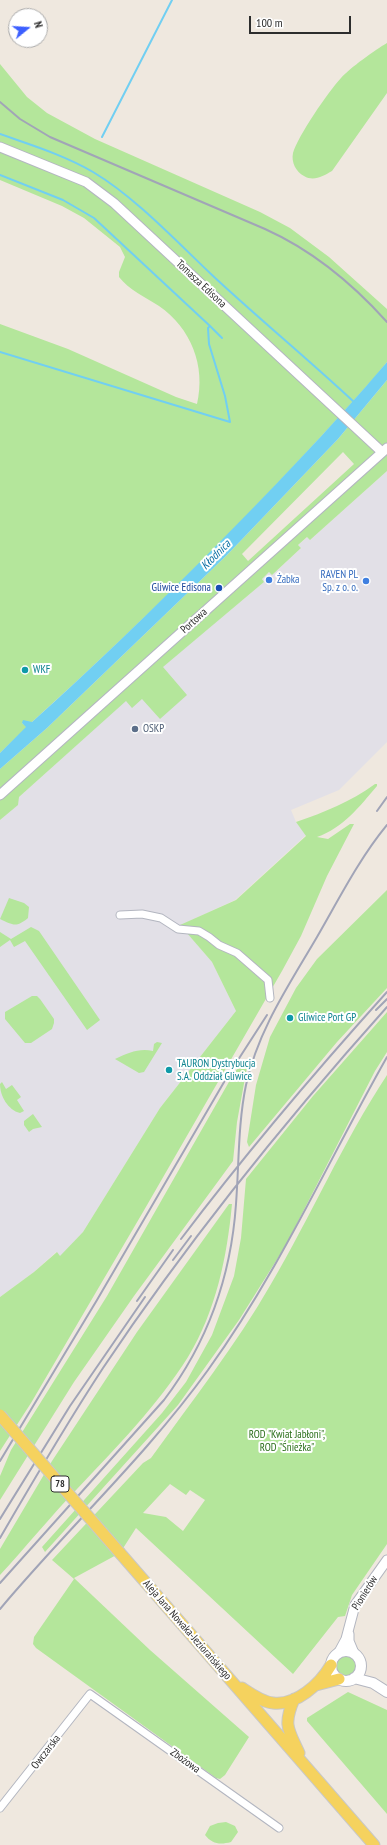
<!DOCTYPE html>
<meta charset="utf-8">
<style>
body{margin:0}
#map{position:relative;width:387px;height:1845px;overflow:hidden;background:#efe8df;font-family:"PT Sans Narrow",sans-serif}
canvas{display:block}
.north{position:absolute;left:8px;top:8px;width:40px;height:40px;box-sizing:border-box;background:#fff;border:1px solid #ababab;border-radius:50%;rotate:72deg;font-size:11px;font-weight:700;line-height:16px;text-align:center;color:#2d2d2d}
.north::after{content:'';display:block;margin:auto;width:14px;height:18px;background:#3c5fff;clip-path:polygon(50% 0,100% 100%,50% 72%,0 100%)}
.scale{position:absolute;left:249px;top:16px;width:102px;height:18px;box-sizing:border-box;border:2px solid #2d2d2d;border-top:0;padding-left:5px;font-size:12px;line-height:14px;white-space:nowrap;color:#2d2d2d;-webkit-text-stroke:3px #fff;paint-order:stroke}
</style>
<div id="map">
<canvas width="387" height="1845"></canvas>
<div class="north">N</div>
<div class="scale">100 m</div>
</div>
<script>
const c = document.querySelector('canvas').getContext('2d');
c.lineJoin = 'round';
function fillPath(path, color) { c.fillStyle = color; c.fill(path, 'evenodd'); }
function trace(path, color, width, dash) { c.strokeStyle = color; c.lineWidth = width; c.lineCap = dash ? 'butt' : 'round'; c.setLineDash(dash || []); c.stroke(path); }
function drawText(font, color, halo, rows, align = 'center') {
  c.font = font + ' "PT Sans Narrow",sans-serif'; c.lineWidth = 4; c.setLineDash([]); c.textBaseline = 'middle'; c.strokeStyle = halo; c.fillStyle = color; for (const [text, x, y, turn = 0] of rows) {
    c.save(); c.translate(x, y); c.rotate((+turn || 0) * Math.PI / 180); c.textAlign = isNaN(turn) ? turn : align; if (halo) c.strokeText(text, 0, 0); c.fillText(text, 0, 0); c.restore();
  }
}
fillPath(new Path2D(`
 M387,471V742L339,790L291,810L296,822L306,835L235,900L181,925L212,962L236,1011L160,1108L83,1232L60,1257L56,1252L34,1272L0,1297V820L17,805L19,797L162,667L264,582L262,579L269,572L272,575L301,548L298,545L308,537L310,540Z`), '#e2e0e7');
fillPath(new Path2D(`
 M387,43V93L332,171C323,176 314,182 304,176C296,172 291,162 293,153C298,136 328,92 341,78C350,68 375,50 387,43Z
 M0,64L27,97L47,113L95,139L260,212L290,228L329,257L387,309V362L373,379C266,500 152,614 32,722L22,723L27,727L0,753V324L68,349L176,397L197,404C206,366 191,328 159,306C145,297 129,290 119,277V272L125,257L120,247L84,218L62,206L0,180Z
 M387,380V471L310,540L307,537L298,545L301,548L272,575L269,572L262,579L264,582L163,667L187,695L160,719L142,699L132,708L126,701L19,797L18,805L0,820V769L47,728L227,555L338,439ZM343,452L354,464L248,561L242,554Z
 M375,784H377V786C360,806 343,828 317,837L328,839L350,824H354L327,876L301,936L282,971L143,1212L31,1403L0,1451V1297L34,1272L57,1252L60,1256L83,1232L160,1108L236,1011L212,962L180,925L236,900L306,836L296,822C325,812 350,802 375,784Z
 M387,890V988L337,1042L249,1147L247,1142L256,1085L270,1037L296,988L317,959Z
 M9,898L24,903L29,907L28,918C16,928 13,925 0,919Z
 M31,927L39,931L100,1020L87,1030L25,941L14,947L10,940L0,947V932L11,939Z
 M32,996H37L40,999L54,1019V1023L52,1029L31,1043H25L5,1019V1012Z
 M387,1012V1052L375,1071L286,1245L239,1320L178,1405L45,1552L42,1547L162,1413L186,1382L212,1335L234,1276L241,1238L246,1179L313,1096Z
 M157,1042L162,1043L144,1072L139,1073L115,1059C128,1053 139,1048 153,1051L154,1044Z
 M242,1063L247,1067L237,1122L233,1161L134,1296L74,1382L0,1500V1476L11,1450L107,1296L234,1073Z
 M387,1075V1544L352,1595L345,1616L338,1617L293,1674L136,1528L120,1553L74,1578L150,1650L249,1737L225,1775L220,1779L216,1778L36,1648L33,1644L34,1637L74,1579L52,1560L143,1463L151,1458C192,1401 236,1345 271,1284C311,1216 343,1142 387,1075ZM170,1484L186,1495L190,1490L205,1500L183,1531L166,1517L143,1513Z
 M2,1082L6,1089L12,1085L21,1097L17,1100L24,1111L20,1113C8,1110 0,1096 0,1084Z
 M33,1114L42,1127L33,1129L29,1132L24,1125V1121Z
 M229,1204H232C227,1257 216,1311 188,1357C158,1405 115,1449 77,1489C50,1517 26,1547 0,1575V1549L52,1461L137,1332Z
 M335 1666a11 11 0 1 1 22 0a11 11 0 1 1-22 0Z
 M348,1692L387,1710V1814L307,1721V1718Z
 M226,1822L235,1826L238,1832L231,1842C220,1845 212,1844 205,1835L210,1826L218,1823Z`), '#b4e69b');
fillPath(new Path2D(`
 M387,362V380L338,439L227,555L47,728L0,769V753L26,727L22,723L23,720L32,722C92,668 150,612 207,555C269,492 330,429 387,362Z`), '#71cff2');
trace(new Path2D(`
 M0,134C31,145 64,155 93,172C135,197 176,241 212,275C258,318 308,359 354,402
 M102,137L172,0
 M0,175L63,200L94,218L210,326
 M0,352L230,422L225,396L209,344L208,328L210,326L222,338`), '#71cff2', 2);
const minor = new Path2D(`
 M120,915L142,914L161,918L178,929L199,931L209,937L219,945L237,953L268,980L270,998
 M0,1808L90,1694L279,1828`);
const tertiary = new Path2D(`
 M0,147L86,182L114,203L382,452
 M0,795L387,448
 M349,1634V1641L354,1653
 M339,1652L346,1639L355,1605L387,1560`);
const secondary = new Path2D(`
 M331 1666a15 15 0 1 1 30 0a15 15 0 1 1-30 0Z
 M354,1678L373,1683L387,1692`);
const primary = new Path2D(`
 M120,1553L374,1845
 M316,1685L339,1679
 M242,1688C251,1694 262,1702 273,1703C296,1706 320,1684 331,1665
 M294,1699C283,1725 288,1729 299,1753`);
trace(minor, '#b3b6c0', 9);
trace(tertiary, '#b3b6c0', 11);
trace(secondary, '#b3b6c0', 12);
trace(primary, '#c8c8c8', 13);
trace(minor, '#fff', 7);
trace(tertiary, '#fff', 9);
trace(secondary, '#fff', 10);
trace(primary, '#f5d25e', 11);
trace(new Path2D(`
 M0,102L20,119L50,137L265,229C314,251 352,283 387,322
 M377,811L387,797
 M376,1010L387,999
 M181,1239C246,1153 315,1072 387,992
 M173,1260L191,1236
 M137,1301L173,1250
 M0,1461L97,1300L227,1077L267,1015
 M0,1519L70,1406L145,1297
 M0,1538C33,1481 67,1423 103,1368C188,1241 285,1121 387,1007
 M0,1583L164,1400C208,1342 231,1277 236,1204C239,1165 238,1123 246,1085C258,1030 289,985 317,937C339,899 359,859 387,825
 M0,1609C68,1528 146,1456 208,1370C279,1272 328,1161 387,1057`), '#a1a4b7', 2);
const primaryBridge = new Path2D(`
 M0,1415L120,1553`);
trace(primaryBridge, '#c8c8c8', 13, []);
trace(primaryBridge, '#f5d25e', 11);
for (const [x, y, r, color] of [
 [269,580,4,"#3f7fe0"],
 [366,581,4,"#3f7fe0"],
 [219,588,4,"#1a4fb4"],
 [25,670,4,"#0f9aa8"],
 [135,729,4,"#5c6f8a"],
 [290,1018,4,"#0f9aa8"],
 [169,1070,4,"#0f9aa8"]
]) { const dot = new Path2D(); dot.arc(x, y, r, 0, 2 * Math.PI); c.fillStyle = color; c.fill(dot); trace(dot, '#fff', 1.5); }
for (const [x, y, w] of [
 [60,1484,18]
]) { const box = new Path2D(); box.roundRect(x - w / 2, y - 8, w, 16, 3); c.fillStyle = '#fff'; c.fill(box); trace(box, '#2d2d2d', 1); }
drawText('bold 10px', '#2d2d2d', null, [
 ["78",60,1484]
]);
drawText('11px', '#2d2d2d', '#fff', [
 ["Tomasza Edisona",201,284,43],
 ["Portowa",194,621,-42],
 ["Pionierów",365,1593,-58],
 ["Aleja Jana Nowaka-Jeziorańskiego",187,1630,49],
 ["Owczarska",46,1752,-52],
 ["Zbożowa",185,1761,36]
]);
drawText('11px', '#366cbe', '#fff', [
 ["RAVEN PL",358,575],
 ["Sp. z o. o.",358,588],
 ["Żabka",277,580,"left"]
], 'right');
drawText('11px', '#164399', '#fff', [
 ["Gliwice Edisona",211,588]
], 'right');
drawText('11px', '#0d838f', '#fff', [
 ["WKF",33,670],
 ["Gliwice Port GP",298,1018],
 ["TAURON Dystrybucja",177,1064],
 ["S.A. Oddział Gliwice",177,1077]
], 'left');
drawText('11px', '#4e5e75', '#fff', [
 ["OSKP",143,729]
], 'left');
drawText('11px', '#2a6e19', '#fff', [
 ["ROD \"Kwiat Jabłoni\",",287,1435],
 ["ROD \"Śnieżka\"",287,1448]
]);
drawText('italic 12px', '#0a6ea4', '#fff', [
 ["Kłodnica",216,555,-45]
]);
</script>
